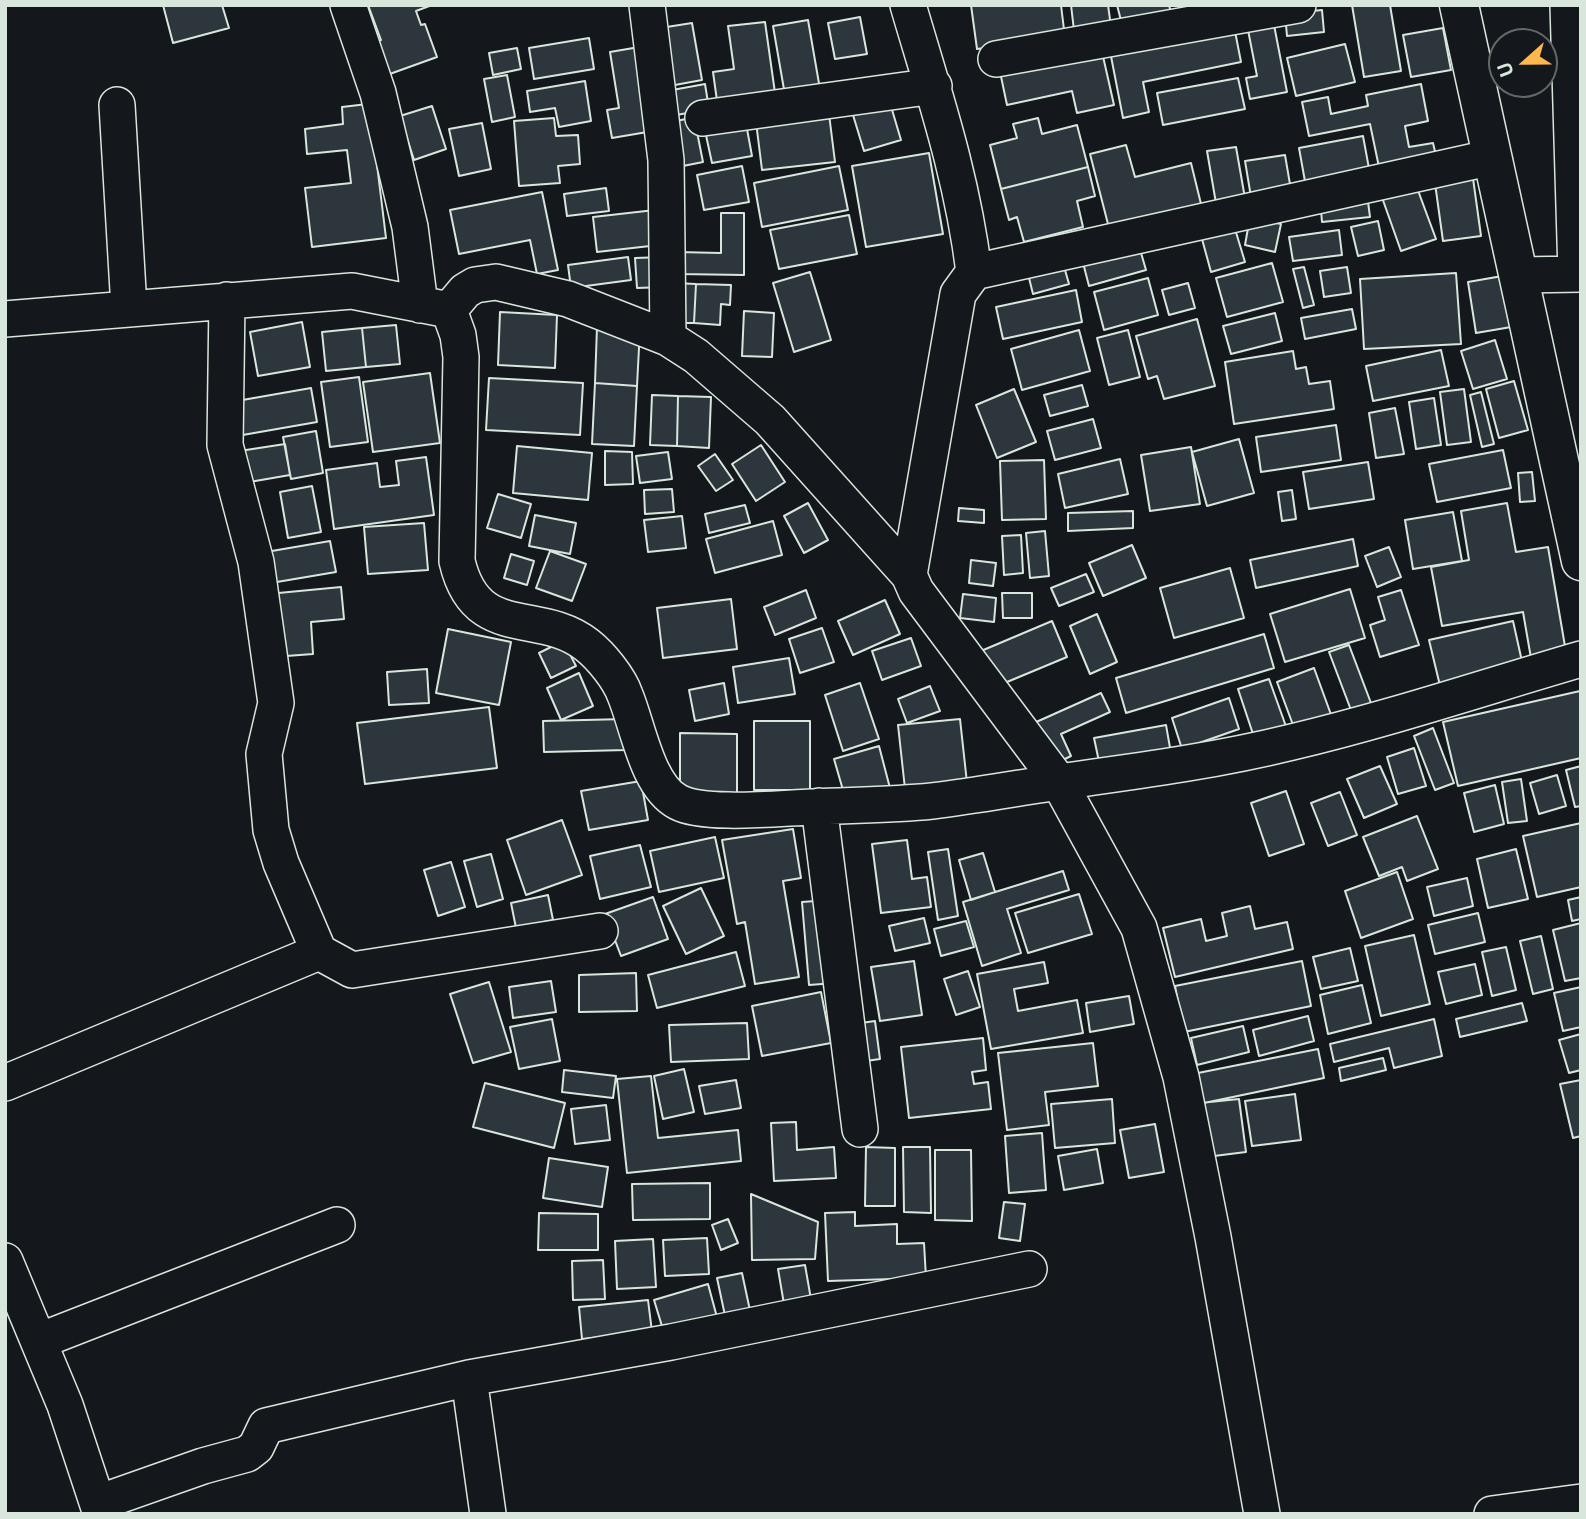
<!DOCTYPE html>
<style>
body{margin:0}
#map{position:relative;width:1586px;height:1519px;overflow:hidden;background:#14181c;font-family:"Public Sans",sans-serif}
canvas{display:block}
.frame{position:absolute;inset:0;border:7px solid #d8e6dc;pointer-events:none}
.north{position:absolute;left:1488px;top:28px;width:70px;height:70px;box-sizing:border-box;background:#14181c;border:2px solid #626a69;border-radius:50%;rotate:249deg;font-size:19px;font-weight:700;line-height:28px;text-align:center;color:#d8e6dc}
.north::after{content:'';display:block;margin:auto;width:24px;height:32px;background:#ffb74d;clip-path:polygon(50% 0,100% 100%,50% 72%,0 100%)}
</style>
<div id="map">
<canvas width="1586" height="1519"></canvas>
<div class="frame"></div>
<div class="north">U</div>
</div>
<script>
const c = document.querySelector('canvas').getContext('2d');
c.lineJoin = 'round';
function fillPath(path, color) { c.fillStyle = color; c.fill(path, 'evenodd'); }
function trace(path, color, width, dash) { c.strokeStyle = color; c.lineWidth = width; c.lineCap = dash ? 'butt' : 'round'; c.setLineDash(dash || []); c.stroke(path); }
const building = new Path2D(`
 M163,5H222L229,28L173,43Z
 M368,5H432L416,11L421,25L425,24L437,57L387,75L374,43L381,40Z
 M971,5H1061L1065,38L977,49Z
 M1071,5H1108L1112,34L1075,39Z
 M1117,5H1169L1173,20L1124,32Z
 M1352,5H1390L1401,71L1364,77Z
 M1322,10L1324,32L1287,36L1285,14Z
 M860,17L867,54L835,59L828,23Z
 M808,20L821,95L786,101L773,26Z
 M1233,21L1241,62L1143,82L1149,112L1123,118L1109,46Z
 M765,22L776,100L718,108L713,72L734,69L728,26Z
 M692,23L702,80L664,87L654,29Z
 M1274,25L1287,92L1250,99L1246,78L1257,76L1248,30Z
 M1443,28L1451,70L1411,77L1403,35Z
 M589,38L594,69L534,79L529,48Z
 M1100,43L1114,105L1077,113L1072,91L1007,105L999,67Z
 M1345,44L1355,82L1296,96L1287,58Z
 M645,46L659,130L612,138L607,110L619,108L610,52Z
 M517,48L521,69L493,75L489,53Z
 M507,75L515,117L492,122L484,79Z
 M1238,78L1245,109L1163,125L1157,93Z
 M585,81L591,121L559,127L555,108L530,112L527,91Z
 M705,84L709,109L671,116L667,91Z
 M1421,84L1428,121L1405,126L1409,147L1433,143L1437,160L1380,172L1370,124L1309,136L1302,102L1328,97L1331,114L1368,106L1366,95Z
 M376,103L372,124L386,238L312,247L305,188L351,183L347,150L307,154L305,129L343,124L342,107Z
 M890,103L901,140L864,151L853,115Z
 M432,106L446,149L414,160L400,116Z
 M829,114L835,162L762,170L756,122Z
 M694,117L703,162L673,168L664,124Z
 M554,118L556,136L578,135L580,164L558,166L560,183L519,186L514,121Z
 M745,118L752,156L712,163L704,126Z
 M1038,118L1042,134L1077,125L1088,167L1001,189L990,145L1017,138L1013,124Z
 M482,123L491,169L459,176L449,129Z
 M1363,136L1370,174L1306,187L1299,148Z
 M1126,145L1135,177L1191,163L1201,204L1109,228L1090,154Z
 M1236,147L1246,204L1217,209L1207,151Z
 M929,153L943,234L866,247L852,166Z
 M1285,155L1292,196L1252,203L1245,161Z
 M742,166L749,202L704,210L697,175Z
 M839,166L848,210L762,227L754,183Z
 M1088,167L1095,196L1077,201L1083,227L1024,242L1017,217L1009,220L1001,189Z
 M1472,171L1481,236L1443,241L1434,176Z
 M1413,177L1436,239L1401,251L1379,189Z
 M606,188L609,211L567,216L564,194Z
 M542,192L558,270L537,274L530,240L459,254L450,210Z
 M1367,194L1370,217L1322,222L1320,199Z
 M655,210L659,245L597,252L593,217Z
 M721,213H744V275L678,274L677,252L721,253Z
 M849,215L857,254L779,269L770,230Z
 M1250,217L1281,224L1275,252L1245,245Z
 M1232,219L1245,262L1211,272L1199,228Z
 M1378,221L1384,250L1358,256L1351,227Z
 M1339,230L1342,255L1293,261L1289,237Z
 M1137,239L1146,270L1089,286L1081,255Z
 M1061,256L1069,284L1033,294L1026,266Z
 M628,257L631,280L571,288L568,265Z
 M664,257L665,287L637,288L635,258Z
 M1272,263L1283,302L1227,317L1216,278Z
 M1304,267L1314,305L1303,308L1293,269Z
 M1347,267L1351,293L1324,297L1320,271Z
 M810,272L831,340L794,352L773,283Z
 M1456,273L1461,344L1364,349L1360,279Z
 M1508,275L1517,326L1476,333L1468,282Z
 M1148,278L1158,315L1104,330L1094,292Z
 M674,283L696,284L694,323H674Z
 M1188,283L1195,308L1169,315L1162,290Z
 M696,284L731,285L730,305L721,304L720,325L694,323Z
 M1076,290L1082,322L1003,339L996,307Z
 M1352,309L1356,329L1305,339L1301,318Z
 M744,311L774,313L772,357L742,356Z
 M500,312L557,315L555,368L498,365Z
 M1275,313L1282,341L1231,354L1223,326Z
 M1197,319L1215,386L1164,399L1157,376L1148,379L1136,336Z
 M302,322L310,367L258,376L250,332Z
 M396,325L400,364L366,367L362,328Z
 M597,327L640,329L637,386L595,383Z
 M362,328L366,367L326,371L322,332Z
 M1079,330L1090,371L1022,390L1011,349Z
 M1128,330L1140,377L1109,385L1097,338Z
 M1495,340L1507,379L1473,389L1461,351Z
 M1441,350L1449,386L1373,401L1366,366Z
 M1293,351L1296,369L1306,367L1309,384L1330,381L1334,409L1234,424L1225,362Z
 M430,373L440,443L373,452L363,382Z
 M359,377L368,442L330,447L321,382Z
 M489,378L583,383L580,435L486,430Z
 M1514,381L1528,430L1499,438L1486,389Z
 M595,383L637,386L634,446L592,444Z
 M1082,385L1088,406L1050,416L1044,395Z
 M311,388L317,422L237,436L231,402Z
 M1014,389L1036,442L997,458L976,405Z
 M1464,389L1471,442L1447,445L1440,392Z
 M1481,392L1494,444L1482,447L1470,395Z
 M652,395L678,396L677,446L650,445Z
 M678,396L711,397L709,448L677,446Z
 M1434,398L1441,445L1416,449L1409,402Z
 M1395,408L1404,454L1376,458L1369,413Z
 M1093,419L1101,448L1055,460L1047,431Z
 M1336,425L1341,460L1261,472L1256,437Z
 M316,431L323,473L291,479L283,437Z
 M1239,439L1254,493L1207,506L1192,452Z
 M285,444L290,475L238,484L233,452Z
 M761,445L785,482L756,501L732,464Z
 M517,446L592,453L588,500L513,493Z
 M1191,447L1200,504L1150,511L1141,455Z
 M1503,450L1511,488L1437,502L1429,464Z
 M605,451L632,452L633,484L605,485Z
 M668,452L672,479L640,483L636,456Z
 M715,454L733,480L716,491L698,466Z
 M426,457L434,515L334,529L326,470L377,463L380,487L399,485L396,461Z
 M1120,459L1128,494L1065,508L1058,474Z
 M1044,460L1046,519L1002,520L1000,461Z
 M1368,462L1374,499L1309,509L1303,472Z
 M1532,472L1535,501L1520,502L1518,473Z
 M312,486L321,532L288,538L280,492Z
 M672,489L674,512L645,514L644,490Z
 M1292,490L1296,519L1282,521L1278,492Z
 M498,494L531,504L521,538L487,528Z
 M808,503L828,540L804,553L784,516Z
 M1507,503L1516,552L1548,547L1567,658L1532,664L1523,612L1442,626L1431,567L1469,560L1461,511Z
 M745,505L750,523L709,533L705,514Z
 M959,508L984,510V523L958,521Z
 M1133,511V528L1068,531V513Z
 M1453,512L1462,561L1413,569L1405,520Z
 M535,515L576,523L570,554L529,546Z
 M682,516L686,548L648,552L644,520Z
 M773,521L782,555L715,573L706,539Z
 M424,523L428,570L368,574L364,527Z
 M1045,531L1049,576L1030,578L1026,533Z
 M1021,535L1023,573L1004,575L1002,536Z
 M1353,539L1358,566L1256,588L1250,560Z
 M330,541L336,572L271,583L266,552Z
 M1132,545L1146,578L1103,596L1089,563Z
 M1389,547L1401,577L1377,587L1365,556Z
 M550,551L586,564L572,601L536,588Z
 M511,554L534,561L527,585L504,578Z
 M971,560L996,563L993,586L969,583Z
 M1230,568L1244,618L1174,638L1160,588Z
 M1086,574L1094,592L1059,606L1051,588Z
 M341,587L344,619L311,622L313,654L273,657L268,594Z
 M1350,589L1365,638L1285,662L1270,614Z
 M806,590L816,618L775,635L764,607Z
 M1401,590L1419,645L1380,657L1370,625L1385,620L1378,597Z
 M1002,593H1032V618H1003Z
 M963,594L996,598L994,622L960,618Z
 M731,599L737,649L663,658L657,608Z
 M885,600L900,634L853,655L838,621Z
 M1097,614L1117,662L1090,674L1070,626Z
 M1052,621L1067,657L995,687L981,651Z
 M1513,621L1525,675L1442,694L1429,640Z
 M822,628L834,662L800,673L789,639Z
 M448,629L511,642L499,705L436,693Z
 M1264,634L1274,668L1126,713L1116,678Z
 M911,638L921,666L882,680L872,651Z
 M563,641L576,666L551,678L539,653Z
 M1349,645L1374,711L1354,718L1329,652Z
 M789,658L795,694L738,703L733,667Z
 M1314,668L1333,720L1296,733L1277,682Z
 M427,669L429,703L389,705L387,672Z
 M579,673L593,706L561,720L547,688Z
 M1269,679L1288,732L1256,743L1238,689Z
 M724,683L729,714L695,721L689,690Z
 M860,683L879,739L843,751L825,695Z
 M930,686L940,711L907,723L898,699Z
 M1580,691L1581,758L1458,786L1443,722Z
 M1101,693L1110,712L1061,734L1071,756L1053,765L1034,723Z
 M1229,698L1239,729L1182,749L1172,718Z
 M489,707L497,768L365,784L357,723Z
 M626,719L627,750L544,752L543,721Z
 M960,719L968,792L906,798L898,725Z
 M754,721H810V790H754Z
 M1166,725L1172,759L1101,771L1094,738Z
 M1433,728L1454,783L1435,790L1414,736Z
 M680,733L737,734V794H680Z
 M879,746L891,792L847,804L834,759Z
 M1414,748L1426,786L1398,794L1387,757Z
 M1380,766L1397,804L1364,818L1347,779Z
 M1581,766V806L1575,807L1566,770Z
 M1557,775L1566,806L1539,814L1530,783Z
 M1521,779L1527,821L1508,823L1502,782Z
 M641,781L648,820L589,830L581,791Z
 M1495,785L1504,824L1474,832L1464,793Z
 M1286,791L1304,844L1269,856L1251,803Z
 M1340,792L1357,835L1328,846L1311,803Z
 M1417,816L1438,869L1407,881L1402,867L1379,876L1363,837Z
 M562,820L582,875L526,895L507,840Z
 M1581,823V887L1537,897L1523,836Z
 M793,829L801,878L783,881L799,977L755,984L745,922L737,924L722,840Z
 M715,837L724,878L659,892L650,851Z
 M907,840L912,879L927,877L931,907L881,913L872,844Z
 M640,845L651,887L600,899L590,856Z
 M948,849L958,916L938,920L928,852Z
 M1516,849L1528,899L1488,908L1477,859Z
 M983,853L995,892L971,900L959,860Z
 M491,854L503,899L477,907L464,861Z
 M451,862L465,907L438,916L424,870Z
 M1063,871L1069,890L1007,909L1021,953L982,966L963,902Z
 M1397,872L1413,919L1361,938L1345,891Z
 M1467,878L1473,906L1434,916L1427,887Z
 M701,888L724,936L686,954L663,906Z
 M1079,894L1092,934L1028,953L1015,913Z
 M548,895L553,920L516,928L511,903Z
 M653,897L668,939L621,956L605,914Z
 M1581,897V919L1572,921L1568,900Z
 M829,900L835,983L809,985L802,902Z
 M1250,906L1255,929L1287,922L1293,949L1175,977L1163,928L1201,919L1206,941L1227,936L1222,913Z
 M1478,913L1485,942L1435,954L1428,925Z
 M924,918L930,943L895,951L889,926Z
 M966,921L974,947L941,956L934,929Z
 M1581,923V978L1565,981L1553,930Z
 M1414,935L1430,1004L1381,1016L1365,946Z
 M1541,936L1553,989L1533,994L1520,941Z
 M1506,947L1516,990L1492,996L1482,952Z
 M1350,948L1358,981L1321,989L1313,957Z
 M736,952L745,986L657,1008L648,975Z
 M914,961L922,1015L880,1021L871,967Z
 M1302,961L1311,1006L1184,1032L1175,986Z
 M1044,962L1048,983L1014,989L1018,1011L1077,1000L1083,1033L991,1049L977,974Z
 M1475,964L1482,995L1446,1004L1438,972Z
 M968,971L980,1007L956,1015L944,979Z
 M636,973L637,1011L579,1012V975Z
 M551,981L556,1012L513,1018L509,987Z
 M489,982L511,1052L473,1063L450,994Z
 M1362,985L1371,1023L1328,1034L1320,995Z
 M1581,987V1027L1563,1031L1554,993Z
 M821,992L831,1043L762,1056L752,1006Z
 M1129,996L1134,1024L1090,1032L1086,1003Z
 M1522,1003L1527,1021L1460,1037L1456,1019Z
 M1308,1016L1314,1041L1259,1056L1253,1030Z
 M552,1019L560,1061L519,1069L510,1027Z
 M1434,1019L1442,1056L1394,1068L1389,1048L1334,1062L1330,1044Z
 M875,1021L880,1059L859,1062L854,1024Z
 M747,1023L749,1059L671,1062L669,1025Z
 M1243,1026L1249,1052L1197,1065L1191,1038Z
 M1581,1034V1070L1569,1073L1559,1040Z
 M983,1038L986,1070L972,1072L974,1084L988,1082L991,1109L909,1118L901,1047Z
 M1093,1043L1098,1086L1045,1092L1049,1125L1007,1130L998,1053Z
 M1318,1049L1324,1078L1204,1103L1198,1073Z
 M1383,1058L1386,1070L1341,1081L1339,1068Z
 M684,1069L694,1112L663,1119L654,1076Z
 M564,1070L616,1076L613,1098L562,1092Z
 M651,1076L658,1138L738,1130L741,1161L627,1173L617,1079Z
 M736,1080L741,1108L705,1114L699,1086Z
 M1581,1080V1136L1573,1138L1560,1084Z
 M485,1083L565,1103L554,1148L473,1127Z
 M1295,1094L1301,1140L1252,1146L1245,1101Z
 M1112,1099L1115,1143L1055,1148L1051,1104Z
 M1239,1099L1246,1152L1206,1157L1200,1103Z
 M606,1105L610,1140L575,1144L571,1109Z
 M796,1122L797,1150L834,1147L836,1178L774,1181L771,1123Z
 M1155,1124L1164,1172L1129,1178L1120,1130Z
 M1042,1133L1046,1190L1009,1193L1005,1136Z
 M866,1147L895,1148V1206H865Z
 M903,1147H930L931,1213L904,1212Z
 M1097,1149L1103,1183L1064,1190L1058,1156Z
 M935,1150H971L972,1221L935,1220Z
 M549,1158L608,1167L602,1207L543,1198Z
 M710,1183V1219L633,1220L632,1184Z
 M751,1194L818,1222L815,1259L752,1260Z
 M1004,1202L1025,1204L1020,1241L999,1238Z
 M855,1212V1226L897,1224V1244L924,1243L926,1278L828,1281L825,1213Z
 M539,1213L598,1214V1250H538Z
 M728,1219L738,1243L721,1250L712,1225Z
 M707,1238L709,1274L665,1276L663,1240Z
 M653,1239L656,1287L617,1289L615,1241Z
 M603,1260L605,1299L573,1300L572,1261Z
 M805,1265L812,1305L785,1310L778,1269Z
 M742,1273L752,1320L727,1325L717,1278Z
 M708,1284L718,1321L665,1336L654,1300Z
 M648,1300L652,1332L582,1339L579,1307Z`);
fillPath(building, '#2c363c');
trace(building, '#d8e6dc', 2);
const street = new Path2D(`
 M348,5L378,93L410,227L420,305
 M647,5L666,160L668,338
 M908,5C935,97 962,176 974,272L958,294L909,575L916,591L1059,782L1139,928L1181,1077L1213,1237L1262,1514
 M1568,5L1576,274
 M996,59L1298,5
 M117,105L129,308
 M703,118L934,86
 M974,272L1493,157
 M1519,275L1581,274
 M227,300L225,445L256,562L276,703L264,754L271,830L281,863L319,952
 M449,310L465,291L475,285L496,282L568,299L668,338L696,356L770,420L909,575
 M5,319L352,291L449,310L458,335L461,357L457,561C476,643 539,607 587,645C601,656 619,678 625,695C638,726 647,786 678,802C704,816 780,808 811,807C851,805 892,805 932,801C975,796 1017,788 1059,782C1138,771 1215,761 1292,742C1389,719 1485,687 1581,659
 M819,806L860,1129
 M5,1083L319,952L352,970L600,931
 M5,1261L65,1405L101,1514
 M39,1341L337,1225
 M469,1378L488,1514
 M98,1503L203,1466L247,1454L256,1447L266,1426L469,1378L671,1342L1029,1269
 M1492,1514L1581,1502`);
const secondary = new Path2D(`
 M1459,5L1581,561`);
trace(street, '#d8e6dc', 38);
trace(secondary, '#d8e6dc', 41);
trace(street, '#14181c', 35);
trace(secondary, '#14181c', 38);
</script>
